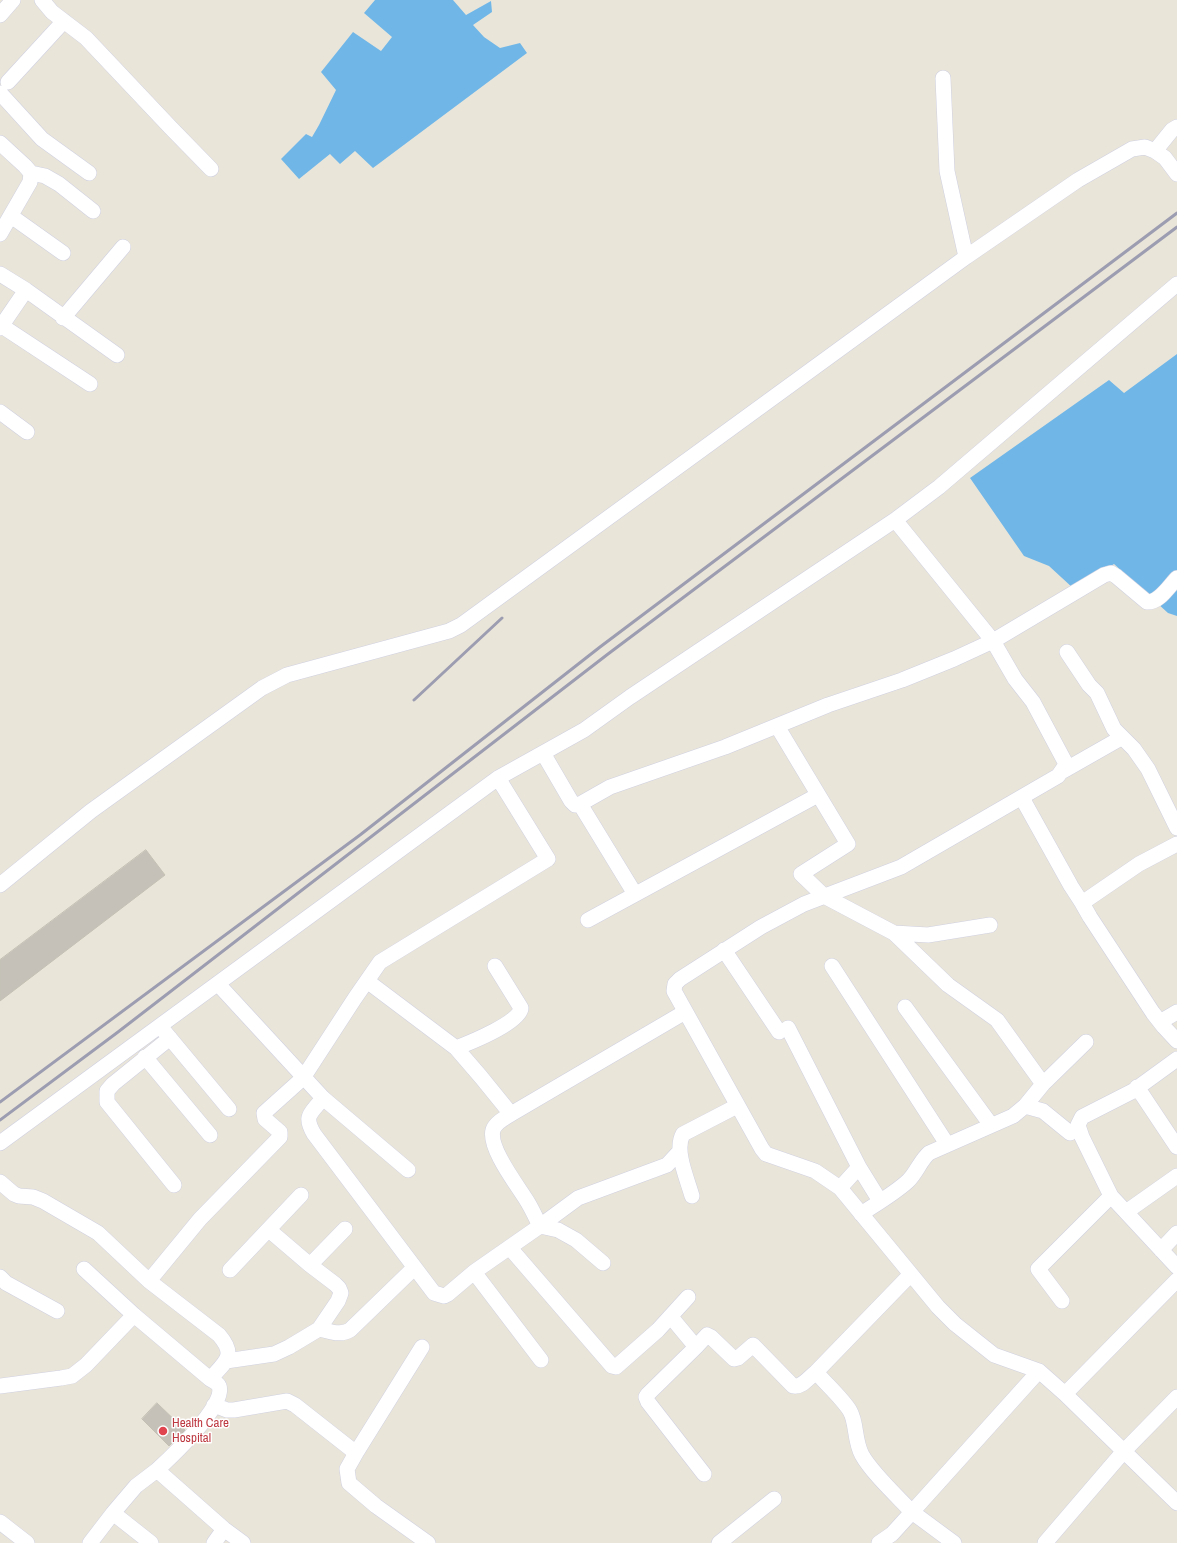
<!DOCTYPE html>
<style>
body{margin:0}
canvas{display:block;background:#eae5d9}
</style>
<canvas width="1177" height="1543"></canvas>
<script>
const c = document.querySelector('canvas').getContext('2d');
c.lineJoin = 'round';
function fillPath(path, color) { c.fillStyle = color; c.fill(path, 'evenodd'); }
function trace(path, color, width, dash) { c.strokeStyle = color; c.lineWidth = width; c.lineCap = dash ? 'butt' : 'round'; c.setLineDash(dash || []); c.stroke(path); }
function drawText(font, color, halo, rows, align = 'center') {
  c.font = font + ' "Archivo Narrow",sans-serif'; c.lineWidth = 3; c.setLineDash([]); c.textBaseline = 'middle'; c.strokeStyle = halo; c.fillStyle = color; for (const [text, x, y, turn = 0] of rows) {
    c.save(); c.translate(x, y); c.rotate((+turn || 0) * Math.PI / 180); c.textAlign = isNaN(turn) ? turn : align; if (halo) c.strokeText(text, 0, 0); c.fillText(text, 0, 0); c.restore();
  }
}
fillPath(new Path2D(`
 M375,0H453L466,15L491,1L492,12L473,25L484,37L500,48L520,43L527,53L373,168L355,151L340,164L330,154L299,179L281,159L306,134L312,137L319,125L336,90L321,72L353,32L381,51L392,37L364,13Z
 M1177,354V616L1168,613L1114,564L1074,589L1049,566L1024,556L970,478L1109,380L1124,393Z`), '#70b7e8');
const building = new Path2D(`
 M146,850L165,875L0,1001V960Z
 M157,1403L185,1430L169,1446L142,1419Z`);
fillPath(building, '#c5c1b9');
trace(building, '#c4c1b4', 1);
const minor = new Path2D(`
 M42,0L52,12L86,38L171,128L211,169
 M0,15L13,0
 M943,78L947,171L966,257
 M8,82L64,21
 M0,93L42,139L89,173
 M0,143L25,166L31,173L30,182L0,234
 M1155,151L1172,130L1177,127
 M31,173L45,176L59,184L93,211
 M11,216L63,253
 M0,274L26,290L117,355
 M63,318L123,247
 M2,326L90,384
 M0,328L26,290
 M0,412L27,432
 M895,520L993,641L1015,679L1033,702L1065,762V766L1058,776L901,867L804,904L761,927L680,979L675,984L674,991L762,1149L766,1154L815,1171L840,1188L938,1307L955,1324L994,1355L1039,1371L1065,1394L1177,1503
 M1067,652L1089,685L1097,693L1114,729L1134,749L1148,769L1177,828
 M777,726L848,844L801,874L824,896L894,933L928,935L990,925
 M543,753L571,801L575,805L580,804L610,787L725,747L828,705L902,680L954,659L993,641L1104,575L1111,573L1116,576L1147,602C1159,603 1169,586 1177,578
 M1063,771L1121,738
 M1022,798L1071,886L1082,903
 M580,804L635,894
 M1177,844L1139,864L1082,903L1090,917L1153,1013L1164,1027L1177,1041
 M0,885L91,811L262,688L287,675L449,631L461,625L966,257L1078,180L1132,149L1145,147L1155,151L1165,158L1177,174
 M588,920L818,795
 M894,933L948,985L997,1020L1043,1084
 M724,950L779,1032
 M832,966L947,1144
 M367,981L456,1048L481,1077L511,1114
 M218,984L323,1098L408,1170
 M905,1007L991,1125
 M1160,1022L1177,1012
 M788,1028L859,1167L880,1201
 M164,1031L229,1109
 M170,1038L113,1084L107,1091V1102L174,1185
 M456,1048C469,1043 521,1022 521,1008L495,966
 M145,1057L210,1135
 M1177,1059L1133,1091L1082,1117L1078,1125L1082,1137L1111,1196L1177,1267
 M1137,1087L1177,1147
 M323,1098C311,1114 303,1115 314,1134L434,1293L444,1296L448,1294L474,1272L540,1226L558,1230L576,1240L603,1263
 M1025,1106L1043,1111L1070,1133
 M0,1143L498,778L584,730L630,697L895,520L939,487L1177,284
 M679,1152L667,1165L578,1198L540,1226C536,1218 532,1209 527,1201C518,1186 488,1148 493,1130C495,1123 505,1118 511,1114L685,1012
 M0,1182L14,1194L19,1196L33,1197L43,1201L98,1233L149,1281L219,1335C237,1356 225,1362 210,1379C213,1381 218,1383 219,1386C227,1405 170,1458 157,1470
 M840,1188L859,1167
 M692,1196C687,1178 674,1150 683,1134L737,1106
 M1126,1212L1177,1176
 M861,1214C876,1204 895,1193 908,1181C917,1172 920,1161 929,1153L1013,1116L1025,1106L1043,1084L1086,1042
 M510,1248L612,1366L616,1367L658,1330L688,1297
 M1161,1250L1177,1233
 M310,1265L345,1229
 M84,1269L134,1315L210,1379
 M230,1270L301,1195
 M474,1272L541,1360
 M910,1275L816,1372C825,1383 843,1399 850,1411C857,1423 854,1440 862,1455C872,1473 897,1496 912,1512L1039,1371
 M0,1277L6,1283L57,1311
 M149,1281L200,1219L280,1137V1132L265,1119L264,1113L303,1078L355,998L380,962L548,859L498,778
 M1062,1301L1038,1269L1111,1196
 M671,1317L696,1347L707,1335L711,1337L734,1359L738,1358L753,1345L793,1386C802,1388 809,1377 816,1372
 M319,1329C330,1331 340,1336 350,1330L414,1268
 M422,1347L356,1453L347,1469L349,1483L376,1506L428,1543
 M696,1347L648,1394L646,1397L648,1402L704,1474
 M226,1361L274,1354L289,1347L319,1329L338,1301L341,1293L339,1288L335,1284L310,1265L269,1230
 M0,1386L61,1378L72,1376L86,1365L134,1315
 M1065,1394L1177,1280
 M214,1405L227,1410H234L287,1401L295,1405L356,1453
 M113,1513L136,1486L157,1470L224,1529L243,1543
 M0,1522L27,1543
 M90,1543L113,1513L151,1543
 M214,1543L224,1529
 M719,1543L774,1499
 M879,1543L892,1534L912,1512L954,1543
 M1045,1543L1124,1451L1177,1397`);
trace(minor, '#cfd0e0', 16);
trace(minor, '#fff', 15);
trace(new Path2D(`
 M414,700L502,618
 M0,1102L360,835L600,647L1177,213
 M0,1120L118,1032L608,654L1177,227`), '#9d9db1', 3);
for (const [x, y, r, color] of [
 [163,1431,5,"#e0444e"]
]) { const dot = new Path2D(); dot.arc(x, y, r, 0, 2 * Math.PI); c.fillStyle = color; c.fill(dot); trace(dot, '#fff', 1.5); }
drawText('13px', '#be3a42', '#fff', [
 ["Health Care",172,1424],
 ["Hospital",172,1439]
], 'left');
</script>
